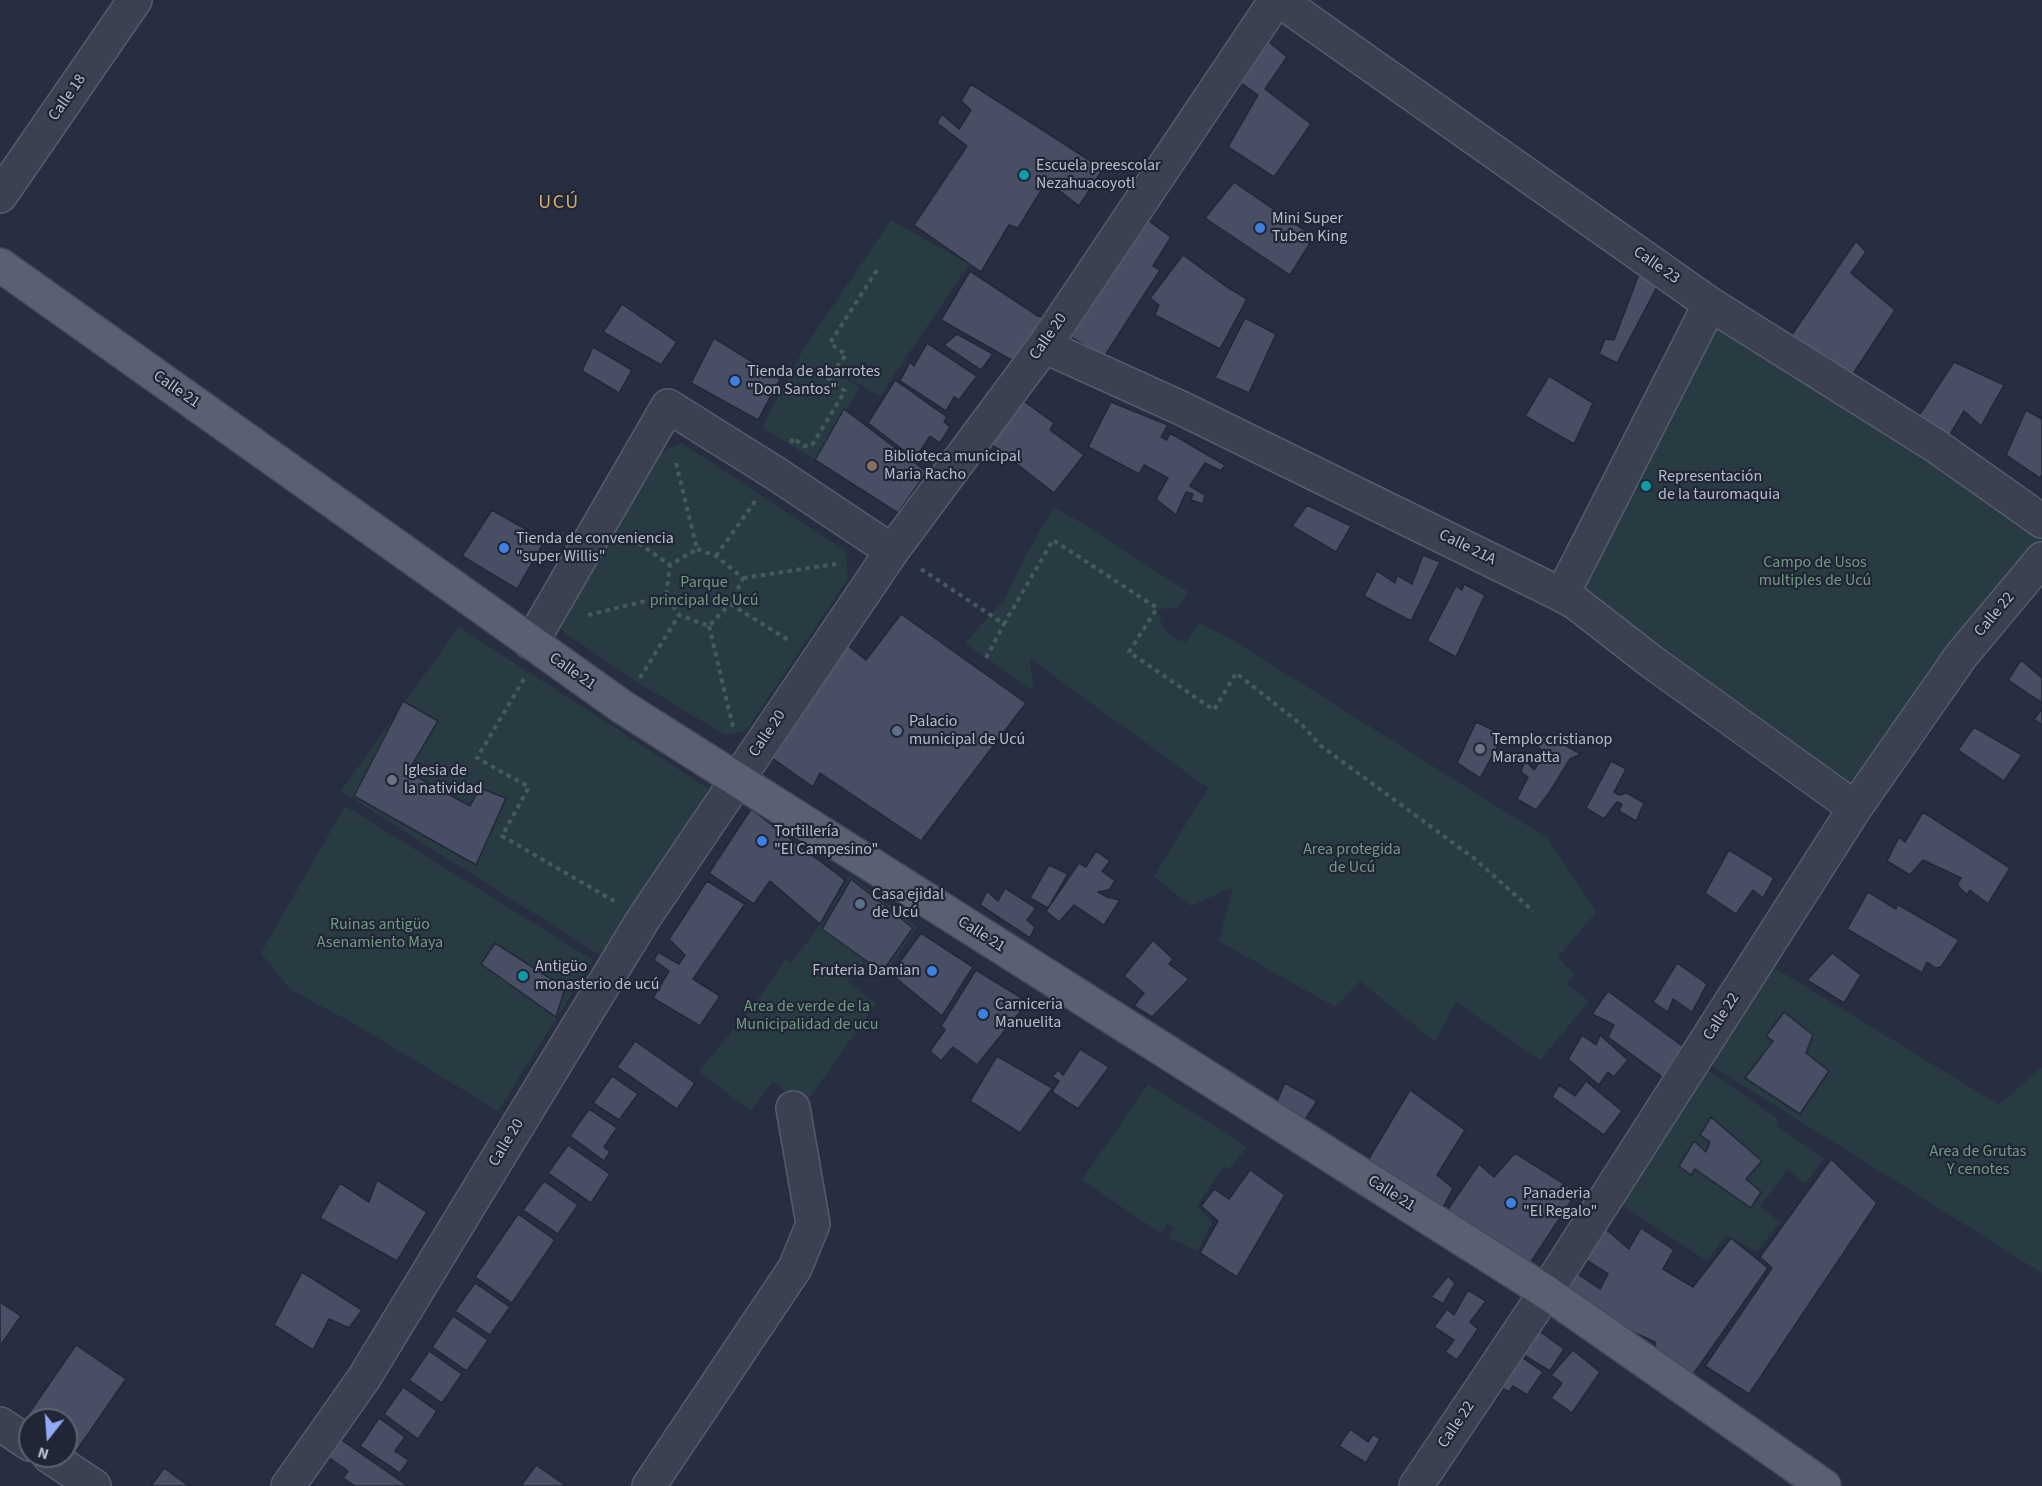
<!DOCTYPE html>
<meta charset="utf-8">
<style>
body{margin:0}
#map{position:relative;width:2042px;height:1486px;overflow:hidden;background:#272e41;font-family:"Source Sans 3",sans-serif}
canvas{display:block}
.north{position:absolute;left:18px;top:1408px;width:60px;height:60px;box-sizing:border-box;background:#202636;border:2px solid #5d6272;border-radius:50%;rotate:197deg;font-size:16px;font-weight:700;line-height:24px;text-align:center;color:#b8bccb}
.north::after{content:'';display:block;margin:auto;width:21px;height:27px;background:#92a9f6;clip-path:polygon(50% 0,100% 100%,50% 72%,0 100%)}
</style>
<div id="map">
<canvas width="2042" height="1486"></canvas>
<div class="north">N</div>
</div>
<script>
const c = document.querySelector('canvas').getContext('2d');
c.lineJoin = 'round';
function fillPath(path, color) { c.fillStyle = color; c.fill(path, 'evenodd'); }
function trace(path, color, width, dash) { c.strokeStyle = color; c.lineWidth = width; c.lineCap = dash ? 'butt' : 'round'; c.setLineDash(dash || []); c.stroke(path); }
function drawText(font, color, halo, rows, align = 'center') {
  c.font = font + ' "Source Sans 3",sans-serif'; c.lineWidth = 4.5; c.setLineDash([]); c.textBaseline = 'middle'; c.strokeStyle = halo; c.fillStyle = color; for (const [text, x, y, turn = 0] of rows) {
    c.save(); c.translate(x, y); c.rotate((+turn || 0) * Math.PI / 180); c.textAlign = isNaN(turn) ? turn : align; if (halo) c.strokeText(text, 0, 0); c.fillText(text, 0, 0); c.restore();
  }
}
fillPath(new Path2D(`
 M891,220L969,264L880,396L819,362L860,388L815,460L762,427L802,352Z
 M1712,313L2042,530V551L1853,797L1570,591Z
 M681,443L846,551L848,578L746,731L725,735L637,682L561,630L563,606L659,453Z
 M1054,507L1085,525L1188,592L1178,608L1157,609C1162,627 1166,639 1187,642L1200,623L1229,638L1547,838L1596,912L1558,957L1575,975L1566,984L1589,1001L1540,1060L1456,1002L1435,1042L1360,981L1335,1007L1219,941L1233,887L1191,906L1154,877L1208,788L1029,658L1034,691L965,643L1005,599L1025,557Z
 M459,627L709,789L603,957L341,791Z
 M345,806L593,960L498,1111L355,1024L291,990L261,953Z
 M850,875L917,927L883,977L863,963L848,982L876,1004L804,1105L773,1082L750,1111L699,1071L751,1009L786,959L791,963L826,918Z
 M1770,965L1999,1105L2042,1067V1273L1709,1064Z
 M1704,1067L1778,1119L1777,1126L1824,1158L1805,1184L1787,1169L1760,1207L1780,1222L1757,1252L1727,1235L1707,1261L1613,1199Z
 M1148,1084L1247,1147L1229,1169L1223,1166L1197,1206L1212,1222L1198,1251L1169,1238L1174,1227L1167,1224L1162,1234L1082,1180Z`), '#293b42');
const building = new Path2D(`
 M1268,41L1287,57L1265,89L1311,124L1274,177L1228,147L1258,95L1241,83Z
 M971,84L1103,169L1079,206L1047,181L1018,228L1009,225L981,272L914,225L967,146L937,123L942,114L959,129L971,110L961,101Z
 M1234,182L1314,237L1290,275L1205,218Z
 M1145,218L1171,237L1153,266L1160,270L1104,357L1069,336Z
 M1856,241L1866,252L1851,273L1895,310L1851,377L1791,336Z
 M1183,255L1227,287L1247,299L1220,349L1155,315L1159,305L1150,298Z
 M970,271L1038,316L1043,317L1015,362L941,320Z
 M1639,274L1658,285L1617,363L1599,354L1605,339L1614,340Z
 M622,304L677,342L661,365L603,332Z
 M1245,318L1276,334L1249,393L1215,378Z
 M957,334L993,354L981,370L944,345Z
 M714,338L780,379L758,420L691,383Z
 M927,343L977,376L959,400L954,397L946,411L900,381L910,362L914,366Z
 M593,347L632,370L619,393L582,371Z
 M1954,362L2004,385L1981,426L1964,411L1948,438L1916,420Z
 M1549,376L1593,403L1574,444L1525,416Z
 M895,380L947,417L944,422L950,427L940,443L930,436L915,459L868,423Z
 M1021,399L1054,423L1050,430L1084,455L1054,493L990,443Z
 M1111,402L1168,425L1161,437L1167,440L1170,433L1225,465L1221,471L1205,463L1190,486L1205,495L1203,504L1191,500L1193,494L1186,492L1176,515L1156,499L1168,478L1144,465L1139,474L1088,447Z
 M844,409L927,472L898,513L815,460Z
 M2026,410L2042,419V475L2040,478L2006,455Z
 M1307,505L1351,526L1336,552L1292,526Z
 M492,510L545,540L517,589L462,556Z
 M1423,555L1440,562L1411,621L1364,596L1377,571L1395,583L1397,575L1412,584Z
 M1464,584L1485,595L1456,657L1427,641L1456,586L1462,590Z
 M901,614L1026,703L921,841L820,773L813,787L772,758L843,642L866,660Z
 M2021,660L2042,678V703L2008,680Z
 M403,701L438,721L408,772L470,806L480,788L506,798L476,865L354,796Z
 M2042,709V725L2034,719Z
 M1476,722L1504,735L1480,778L1457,763Z
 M1974,727L2022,755L2004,781L1958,750Z
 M1544,734L1551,743L1554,739L1581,754L1570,759L1549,793L1536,810L1517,799L1528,777L1521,772L1525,760L1534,770L1545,753L1537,746Z
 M1611,761L1626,769L1614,792L1619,795L1627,793L1644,803L1636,821L1619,811L1622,804L1617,802L1604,819L1586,808Z
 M751,809L845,880L820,924L770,881L754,904L709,873Z
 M1923,812L2010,868L1988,904L1970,890L1967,895L1957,885L1961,878L1923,860L1910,875L1887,861L1899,837L1905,842Z
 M1729,850L1774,878L1763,898L1753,890L1736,914L1705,893Z
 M1096,851L1110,861L1102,871L1115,881L1109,890L1098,892L1107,897L1120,900L1104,925L1074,905L1059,922L1046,911L1079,863L1086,867Z
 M1049,865L1068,874L1048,908L1030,898Z
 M851,879L913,928L882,972L822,929Z
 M707,881L745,904L693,979L720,996L700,1026L653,998L669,971L654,960L658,952L679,964L685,955L669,939Z
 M1005,888L1036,908L1027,920L1035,927L1030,938L980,905L987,891L998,901Z
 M1868,892L1896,909L1897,904L1959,940L1941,967L1936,968L1927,962L1922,973L1847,929Z
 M921,933L973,967L942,1016L891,974Z
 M1153,940L1173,959L1169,964L1189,979L1152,1017L1134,1006L1144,993L1124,976Z
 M495,943L565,988L556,1017L481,964Z
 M1832,953L1861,975L1844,1003L1807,980Z
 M1677,963L1707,984L1692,1012L1673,999L1668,1012L1653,1002Z
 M976,970L1028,1002L977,1065L953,1047L941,1061L930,1051L945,1030L941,1026Z
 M1608,991L1685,1048L1665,1079L1608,1037L1614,1025L1592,1014Z
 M1784,1012L1813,1035L1806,1053L1829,1071L1800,1114L1745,1078L1773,1041L1766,1036Z
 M1582,1035L1596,1045L1600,1035L1628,1060L1614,1077L1608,1072L1599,1085L1568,1059Z
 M635,1041L695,1083L677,1109L617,1067Z
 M1080,1049L1109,1067L1078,1109L1052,1092L1059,1081L1052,1077L1058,1070L1063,1075Z
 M997,1056L1052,1088L1020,1133L970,1101Z
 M612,1076L638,1094L619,1120L593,1103Z
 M1586,1081L1622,1111L1604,1135L1552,1097L1559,1085L1575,1096Z
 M1285,1083L1317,1101L1303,1123L1274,1108Z
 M1410,1090L1465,1130L1437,1175L1453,1188L1439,1215L1365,1165Z
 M589,1109L617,1128L604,1147L610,1152L604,1161L570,1136Z
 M1711,1117L1762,1161L1746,1179L1761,1192L1751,1208L1695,1169L1691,1175L1679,1166L1694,1141L1706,1152L1710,1142L1700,1135Z
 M568,1145L610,1174L591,1203L548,1173Z
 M1515,1153L1577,1192L1527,1268L1444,1215L1479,1164L1494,1177Z
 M1831,1159L1877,1203L1749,1394L1705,1366L1772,1268L1760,1257Z
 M1250,1170L1285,1195L1237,1277L1200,1253L1218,1221L1201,1206L1214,1189L1229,1199Z
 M377,1180L427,1212L397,1261L320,1218L340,1183L369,1202Z
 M544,1181L578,1205L558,1234L523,1210Z
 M518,1214L555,1240L512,1303L475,1277Z
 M1602,1226L1629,1249L1641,1228L1674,1250L1663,1269L1693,1287L1731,1238L1768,1268L1692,1376L1656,1349L1655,1342L1633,1332L1630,1339L1567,1289L1576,1273L1600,1289L1608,1274L1585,1259Z
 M302,1272L362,1310L349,1328L329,1319L313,1350L274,1325Z
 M1448,1276L1455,1283L1443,1304L1431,1297Z
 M475,1283L510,1307L490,1335L455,1311Z
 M1468,1290L1486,1301L1470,1322L1478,1329L1457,1360L1445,1352L1454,1340L1434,1327L1447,1309L1454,1315Z
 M0,1302L21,1316L0,1346Z
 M453,1316L488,1340L467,1371L432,1347Z
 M1538,1330L1564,1349L1550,1371L1522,1354Z
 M76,1345L126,1379L75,1453L66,1447V1420H30V1422L25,1419Z
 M1573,1350L1600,1372L1572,1413L1551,1398L1562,1383L1551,1375Z
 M429,1351L462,1374L442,1403L409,1380Z
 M1520,1356L1543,1372L1527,1395L1513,1386L1509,1392L1497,1384Z
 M403,1387L437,1411L418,1439L384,1414Z
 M379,1418L405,1437L395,1451L409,1460L400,1473L360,1446Z
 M1350,1429L1368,1442L1373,1434L1380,1439L1366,1463L1339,1446Z
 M330,1432L408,1486H355L343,1478L348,1471L318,1450Z
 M536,1465L565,1485L564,1486H521Z
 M164,1468L189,1486H151Z`);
fillPath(building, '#484f65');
trace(building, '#222838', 1.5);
const minor = new Path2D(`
 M1279,0L1710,304L1936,446L2042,521
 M0,196L135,0
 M1044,346L1181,408L1562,595L1576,603L1652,662L1855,808
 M1562,595L1710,304
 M531,643L668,406L775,473L892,551
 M0,1424L30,1444
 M49,1456L94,1486
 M288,1486L364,1378L644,918L892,551L1044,346L1276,0
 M649,1486L795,1268L813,1224L793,1108
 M1416,1486L1546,1292L1855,808L1961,656L2042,559`);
const major = new Path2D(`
 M0,265L624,708L1546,1292L1824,1486`);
trace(minor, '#565c6b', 36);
trace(major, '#454a5a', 36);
trace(new Path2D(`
 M791,443L793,438L804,446L812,445L845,391L828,378L846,355L830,343L877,270
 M676,463L697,549
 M631,538L670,565
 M697,549L716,556L743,578L730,604L709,626L679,615L666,596L670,565Z
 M716,556L756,500
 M921,569L1004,624L1053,540L1157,608L1129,652L1214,710L1236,673L1302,725L1321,746L1475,859L1533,911
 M743,578L836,564
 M730,604L790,641
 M588,615L666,596
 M709,626L733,727
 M986,658L1004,624
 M640,678L679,615
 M524,679L477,758L529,787L502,836L614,901`), '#47585f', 4, [4.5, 4.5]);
trace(minor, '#3b4151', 33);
trace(major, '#596071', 33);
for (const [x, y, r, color] of [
 [1024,175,6,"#0f9aa8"],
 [1260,228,6,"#3f7fe0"],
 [735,381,6,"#3f7fe0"],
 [872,466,6,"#8d6e63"],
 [1646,486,6,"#0f9aa8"],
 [504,548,6,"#3f7fe0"],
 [897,731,6,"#5c6f8a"],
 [1480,749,6,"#6b7280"],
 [392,780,6,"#6b7280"],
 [762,841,6,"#3f7fe0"],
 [860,904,6,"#5c6f8a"],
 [932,971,6,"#3f7fe0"],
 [523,976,6,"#0f9aa8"],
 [983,1014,6,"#3f7fe0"],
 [1511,1203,6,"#3f7fe0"]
]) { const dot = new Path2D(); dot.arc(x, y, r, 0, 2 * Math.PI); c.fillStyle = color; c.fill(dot); trace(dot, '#202636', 2); }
drawText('16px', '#b8bccb', '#202636', [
 ["Calle 18",68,98,-55],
 ["Calle 23",1656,266,35],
 ["Calle 20",1049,337,-55],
 ["Calle 21",176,390,35],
 ["Calle 21A",1467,548,26],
 ["Calle 22",1995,615,-50],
 ["Calle 21",572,672,35],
 ["Calle 20",768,734,-56],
 ["Calle 21",981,935,32],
 ["Calle 22",1722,1017,-57],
 ["Calle 20",507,1143,-59],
 ["Calle 21",1391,1194,32],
 ["Calle 22",1457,1425,-56]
]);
drawText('16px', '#b8bccb', '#202636', [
 ["Escuela preescolar",1036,166],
 ["Nezahuacoyotl",1036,184],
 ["Mini Super",1272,219],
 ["Tuben King",1272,237],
 ["Tienda de abarrotes",747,372],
 ["\"Don Santos\"",747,390],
 ["Biblioteca municipal",884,457],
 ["Maria Racho",884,475],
 ["Representación",1658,477],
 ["de la tauromaquia",1658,495],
 ["Tienda de conveniencia",516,539],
 ["\"super Willis\"",516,557],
 ["Palacio",909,722],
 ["municipal de Ucú",909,740],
 ["Templo cristianop",1492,740],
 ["Maranatta",1492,758],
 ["Iglesia de",404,771],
 ["la natividad",404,789],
 ["Tortillería",774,832],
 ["\"El Campesino\"",774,850],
 ["Casa ejidal",872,895],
 ["de Ucú",872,913],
 ["Antigüo",535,967],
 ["monasterio de ucú",535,985],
 ["Fruteria Damian",920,971,"right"],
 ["Carniceria",995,1005],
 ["Manuelita",995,1023],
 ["Panaderia",1523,1194],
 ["\"El Regalo\"",1523,1212]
], 'left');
drawText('16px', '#709b80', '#202636', [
 ["Campo de Usos",1815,563],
 ["multiples de Ucú",1815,581],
 ["Parque",704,583],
 ["principal de Ucú",704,601],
 ["Area protegida",1352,850],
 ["de Ucú",1352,868],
 ["Ruinas antigüo",380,925],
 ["Asenamiento Maya",380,943],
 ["Area de verde de la",807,1007],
 ["Municipalidad de ucu",807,1025],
 ["Area de Grutas",1978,1152],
 ["Y cenotes",1978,1170]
]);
c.letterSpacing = '1.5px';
drawText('20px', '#d4a86a', '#202636', [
 ["UCÚ",559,204]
]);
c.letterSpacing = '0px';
</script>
